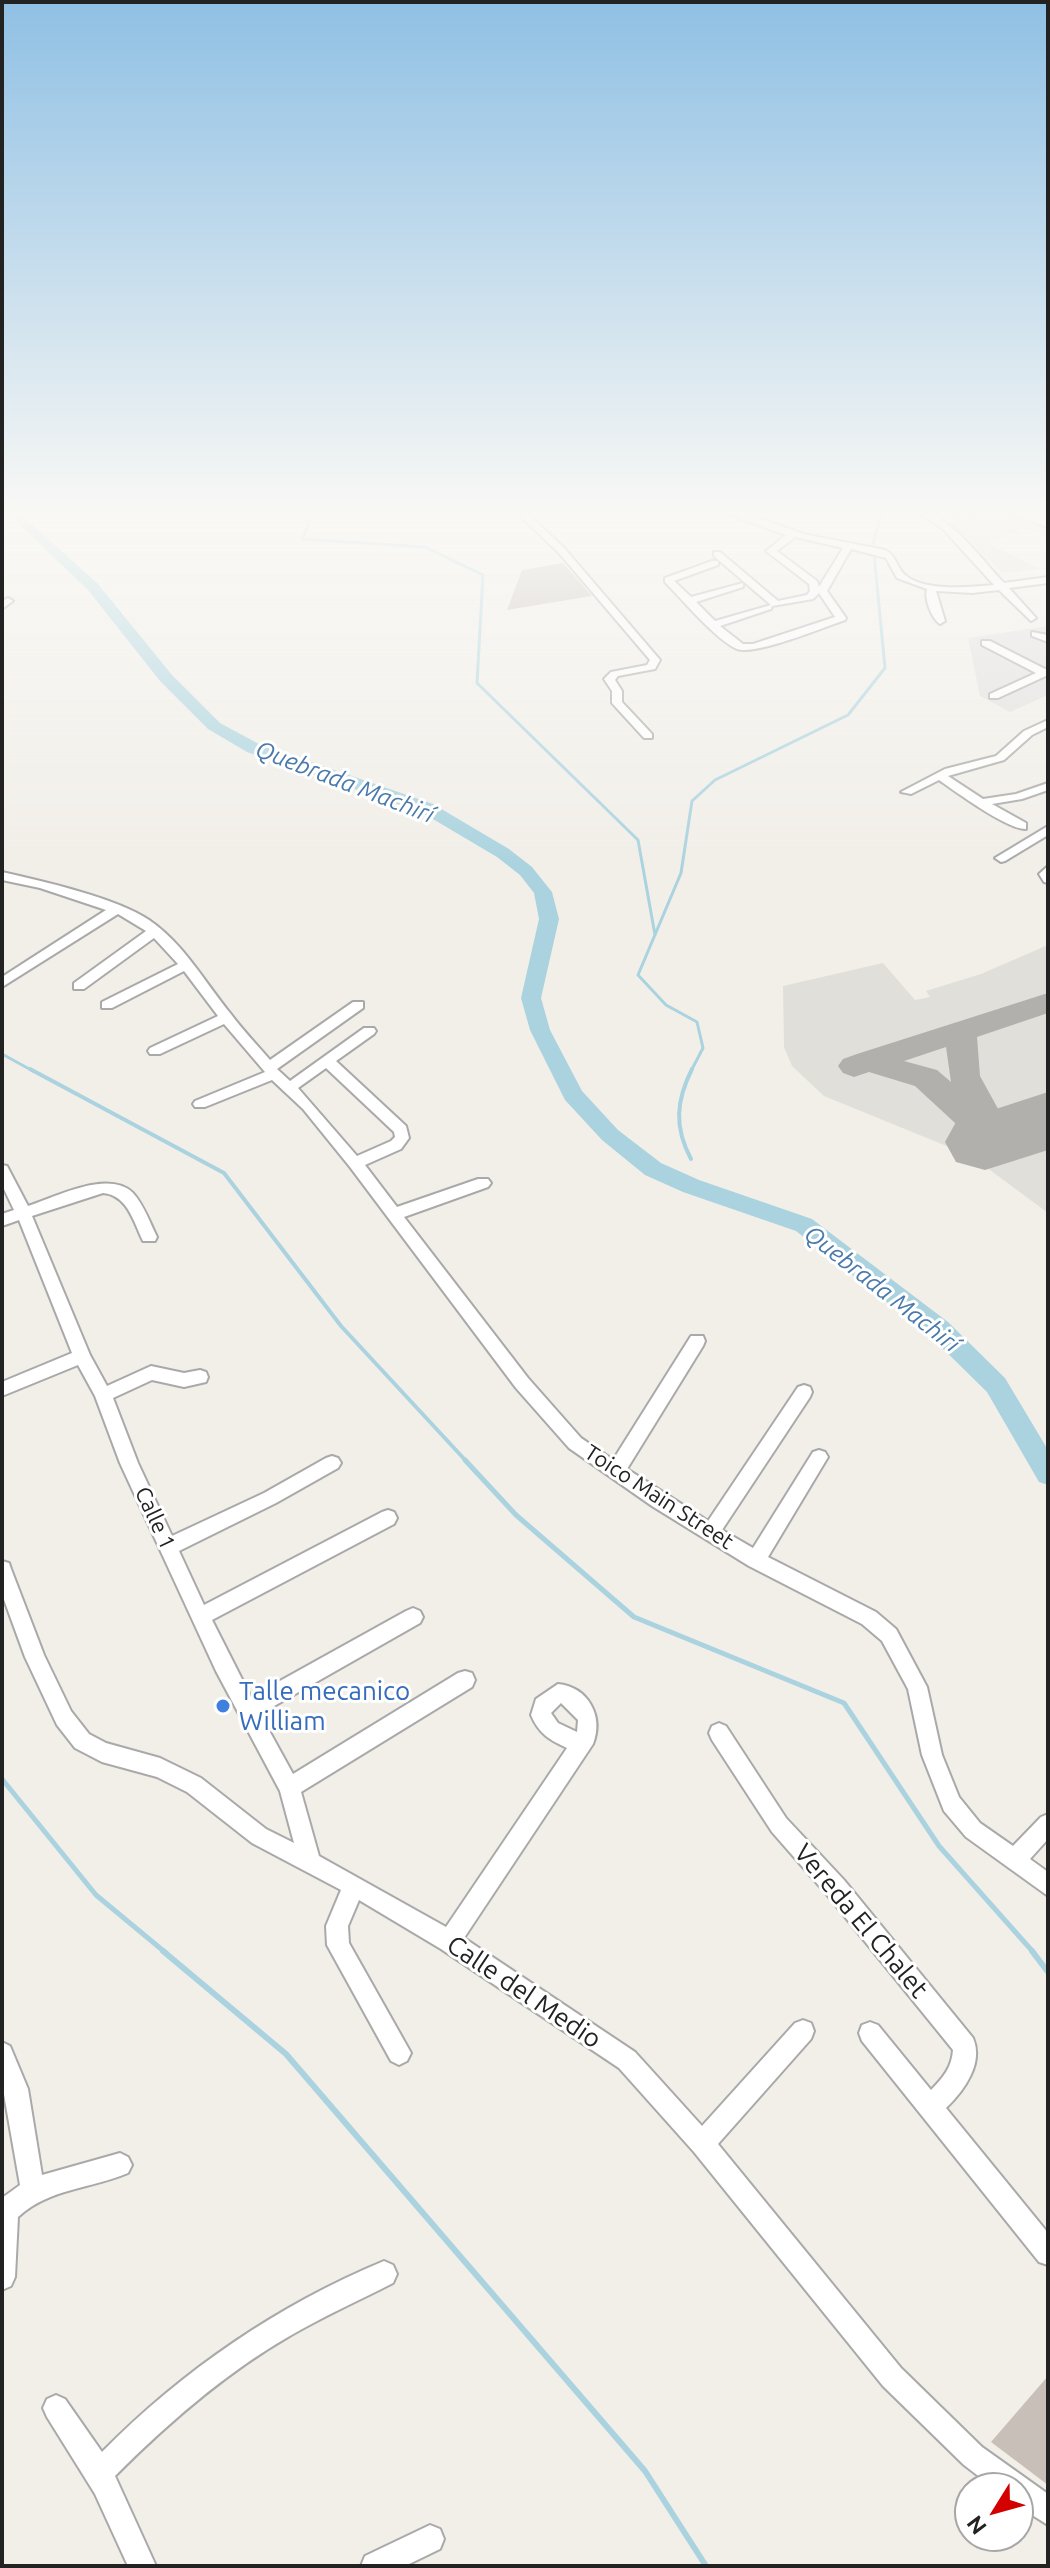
<!DOCTYPE html>
<meta charset="utf-8">
<style>
body{margin:0}
#map{position:relative;width:1050px;height:2568px;overflow:hidden;background:#f2efe9;font-family:Ubuntu,sans-serif}
canvas{display:block}
.frame{position:absolute;inset:0;border:4px solid #222;pointer-events:none}
.north{position:absolute;left:954px;top:2472px;width:80px;height:80px;box-sizing:border-box;background:#fff;border:2px solid #a7a7a7;border-radius:50%;rotate:233deg;font-size:22px;font-weight:700;line-height:32px;text-align:center;color:#222}
.north::after{content:'';display:block;margin:auto;width:28px;height:36px;background:#d40000;clip-path:polygon(50% 0,100% 100%,50% 72%,0 100%)}
</style>
<div id="map">
<canvas width="1050" height="2568"></canvas>
<div class="frame"></div>
<div class="north">N</div>
</div>
<script>
const c = document.querySelector('canvas').getContext('2d');
c.lineJoin = 'round';
function fillPath(path, color) { c.fillStyle = color; c.fill(path, 'evenodd'); }
function trace(path, color, width, dash) { c.strokeStyle = color; c.lineWidth = width; c.lineCap = dash ? 'butt' : 'round'; c.setLineDash(dash || []); c.stroke(path); }
function drawText(font, color, halo, rows, align = 'center') {
  c.font = font + ' Ubuntu,sans-serif'; c.lineWidth = 6; c.setLineDash([]); c.textBaseline = 'middle'; c.strokeStyle = halo; c.fillStyle = color; for (const [text, x, y, turn = 0] of rows) {
    c.save(); c.translate(x, y); c.rotate((+turn || 0) * Math.PI / 180); c.textAlign = isNaN(turn) ? turn : align; if (halo) c.strokeText(text, 0, 0); c.fillText(text, 0, 0); c.restore();
  }
}
fillPath(new Path2D(`
 M987,508H1029L1048,515V537L1023,529L987,543L1040,569L1002,573L946,518L967,511L1004,523L972,511Z
 M1048,626V695L1010,712L980,696L968,638Z`), '#e0dfdf');
fillPath(new Path2D(`
 M1048,945V1213L971,1156L824,1096L792,1066L784,1047L783,986L883,963L915,1000L930,997L926,991L981,974Z`), '#e1dfda');
trace(new Path2D(`
 M316,508L302,539L425,547L483,575L477,683L638,840L655,935
 M873,544L883,508
 M2,1054L33,1071
 M691,1071L703,1048L697,1022L666,1005L638,975L681,873L692,801L715,780L848,715L885,668L874,554`), '#aad3df', 3);
trace(new Path2D(`
 M30,1069L224,1173L341,1326L467,1462
 M691,1159C674,1127 676,1101 692,1069`), '#aad3df', 4);
trace(new Path2D(`
 M465,1460L516,1515L634,1617L844,1703L939,1846L1034,1953
 M2,1779L96,1895L166,1953`), '#aad3df', 5);
trace(new Path2D(`
 M163,1951L286,2054L645,2471L706,2566
 M1032,1951L1048,1972`), '#aad3df', 6);
fillPath(new Path2D(`
 M2,508H14L98,584L172,675L220,723L259,744L433,804L509,849L532,867L552,892L559,919L541,998L550,1030L582,1091L618,1130L661,1163L699,1180L812,1219L948,1322L1005,1378L1048,1450V1485L1039,1482L987,1392L930,1336L796,1231L683,1192L645,1175L602,1140L565,1100L530,1030L521,998L539,919L534,893L520,875L497,857L421,812L247,752L208,729L160,681L88,590Z`), '#aad3df');
fillPath(new Path2D(`
 M1048,993V1013L977,1037L980,1076L1002,1116L997,1124L1010,1139L1005,1147L993,1151L981,1147L915,1086L869,1072L854,1077L843,1073L838,1066L843,1059L857,1054ZM946,1047L951,1082L937,1070L904,1061Z`), '#b1b0ac');
fillPath(new Path2D(`
 M1048,1092V1150L985,1170L956,1162L945,1142L956,1122Z`), '#b1b0ac');
fillPath(new Path2D(`
 M563,563L592,596L507,610L522,570Z
 M1048,2376V2485L991,2442Z`), '#c7bfb8');
const minor = new Path2D(`
 M512,508H522L565,549L660,660L655,669L618,676L615,680L622,691V702L652,734V738H644L612,703V691L604,679L611,672L647,665L650,660L559,553Z
 M719,508H731L803,534L885,550C897,556 896,567 905,575C924,592 971,587 994,585L943,529L912,508C945,508 982,560 1004,583L1048,577V583L1009,588L1036,618L1031,621L999,590L972,593L936,591L945,621L940,624C932,619 924,599 927,589L897,578L886,558L851,549L827,591L846,618L845,620C825,627 754,656 737,649C716,640 682,599 665,582V578L712,561H718V565L674,581L691,597L743,583V587L696,602L715,621L771,605L714,556V552H720L778,601L807,595L810,591L809,584L766,551L786,535L741,519ZM795,537L843,548L819,587L817,581L777,551ZM819,593L835,617L753,644H743L720,626L771,609L772,606L813,599Z
 M997,508H1011L1048,521V527Z
 M8,598L13,601L2,609V601Z
 M1032,632L1048,635V642L1032,636Z
 M982,641H990L1045,669L1048,668V675L998,698H990V694L1036,673L982,645Z
 M1048,720V727L1032,735L1004,760L948,776L983,799L1016,794L1048,783V790L1022,799L992,804L1026,823V829C1008,830 956,792 939,780L911,794L901,792L945,769L996,756L1024,731Z
 M1048,826V835L1005,861L1001,862L995,858Z
 M1048,866V883L1044,882L1039,874Z
 M2,872C42,881 117,898 149,920C183,943 204,981 230,1013C242,1029 257,1045 270,1060L353,1002H363V1008L277,1069L290,1081L364,1028H374L376,1031L374,1034L336,1061L406,1126L409,1138L401,1149L365,1165L397,1207L478,1179H488L491,1183L488,1187L404,1217L528,1378L581,1438L613,1460L691,1336H703L705,1341L703,1346L627,1469L708,1521L798,1387L804,1385L810,1387L812,1392L810,1397L722,1530L753,1548L813,1452L819,1450L825,1452L828,1457L768,1557L876,1612L896,1629L927,1687L942,1755L959,1797L980,1823L1013,1846L1041,1817L1048,1814V1839L1030,1859L1048,1872V1896L966,1837L944,1811L922,1755L908,1689L882,1641L862,1624L749,1566L652,1506L569,1448L516,1388L350,1167L303,1109L272,1080L205,1107H195L193,1104L195,1101L265,1072L224,1024L160,1054H150L148,1051L150,1048L218,1016L184,971L112,1008H102V1002L178,964L154,938L84,989H74V983L146,931L118,914L2,987V977L106,910L40,888L2,880ZM326,1068L394,1132L395,1137L391,1141L357,1156L298,1088Z
 M2,1165L7,1166L28,1206C56,1197 109,1169 133,1193C144,1205 150,1223 157,1237L155,1241H143C134,1223 128,1195 103,1193L32,1216L90,1355L107,1386L151,1366L184,1373L200,1370L206,1372L208,1377L206,1382L184,1387L152,1380L113,1398L138,1463L172,1536L264,1493L326,1458L332,1456L338,1458L341,1463L338,1468L276,1503L179,1551L204,1605L382,1512L388,1510L394,1512L397,1518L394,1524L212,1620L251,1697L406,1611L413,1608L420,1611L423,1617L420,1623L260,1714L293,1774L458,1673L465,1671L472,1673L475,1680L472,1687L301,1792L319,1856L446,1927L567,1748C550,1740 539,1734 531,1715L536,1699L558,1684C588,1687 604,1716 593,1744L464,1938L635,2052L702,2126L795,2023L803,2020L811,2023L814,2031L811,2039L718,2144L901,2368L982,2447L1048,2494V2525L1018,2506V2488H994L964,2465L883,2386L694,2152L619,2068L441,1949L359,1900L348,1926L349,1943L411,2053L407,2061L399,2065L391,2061L327,1945L326,1926L341,1890L252,1843L187,1792L157,1777L102,1762L75,1748L57,1725L25,1657L2,1594V1561L9,1563L11,1569L44,1655L71,1711L89,1734L106,1743L160,1758L201,1778L266,1829L294,1843L280,1791L216,1671L120,1463L95,1396L78,1365L2,1396V1382L72,1353L19,1220L2,1226V1214L14,1210L2,1185ZM561,1703L578,1720L577,1732L558,1723L551,1713Z
 M719,1723L726,1726L786,1818L844,1880L973,2038C984,2063 964,2091 946,2108L1048,2233V2265L1039,2262L862,2041L859,2033L862,2025L870,2022L878,2025L931,2090C943,2078 952,2067 953,2050L828,1896L772,1832L712,1740L709,1733L712,1726Z
 M2,2042L10,2046L28,2089L42,2175L120,2153L128,2157L132,2165L128,2173C91,2189 49,2188 18,2217L15,2277L11,2286L2,2290V2198L20,2185L2,2083Z
 M384,2261L393,2265L397,2274L393,2283C358,2301 322,2317 288,2337C224,2374 167,2424 115,2476L156,2566H128L95,2494L47,2417L43,2408L47,2399L56,2395L65,2399L102,2452C182,2371 278,2305 384,2261Z
 M430,2525L440,2529L444,2539L440,2549L405,2566H361L365,2556Z`);
trace(minor, '#a9a9a9', 4);
fillPath(minor, '#fff');
const sky = c.createLinearGradient(0, 0, 0, 868);
sky.addColorStop(0, '#8fc0e4');
sky.addColorStop(0.59, '#f9f8f5');
sky.addColorStop(1, '#f9f8f500');
c.fillStyle = sky;
c.fillRect(0, 0, 1050, 868);
for (const [x, y, r, color] of [
 [223,1706,8,"#3f7fe0"]
]) { const dot = new Path2D(); dot.arc(x, y, r, 0, 2 * Math.PI); c.fillStyle = color; c.fill(dot); trace(dot, '#fff', 3); }
drawText('22px', '#222', '#fff', [
 ["Toico Main Street",659,1497,33],
 ["Calle 1",155,1518,65]
]);
drawText('italic 24px', '#4a7aab', '#fff', [
 ["Quebrada Machirí",345,782,21],
 ["Quebrada Machirí",882,1289,38]
]);
drawText('26px', '#366cbe', '#fff', [
 ["Talle mecanico",239,1691],
 ["William",239,1721]
], 'left');
drawText('26px', '#222', '#fff', [
 ["Vereda El Chalet",861,1921,50],
 ["Calle del Medio",524,1992,34]
]);
</script>
